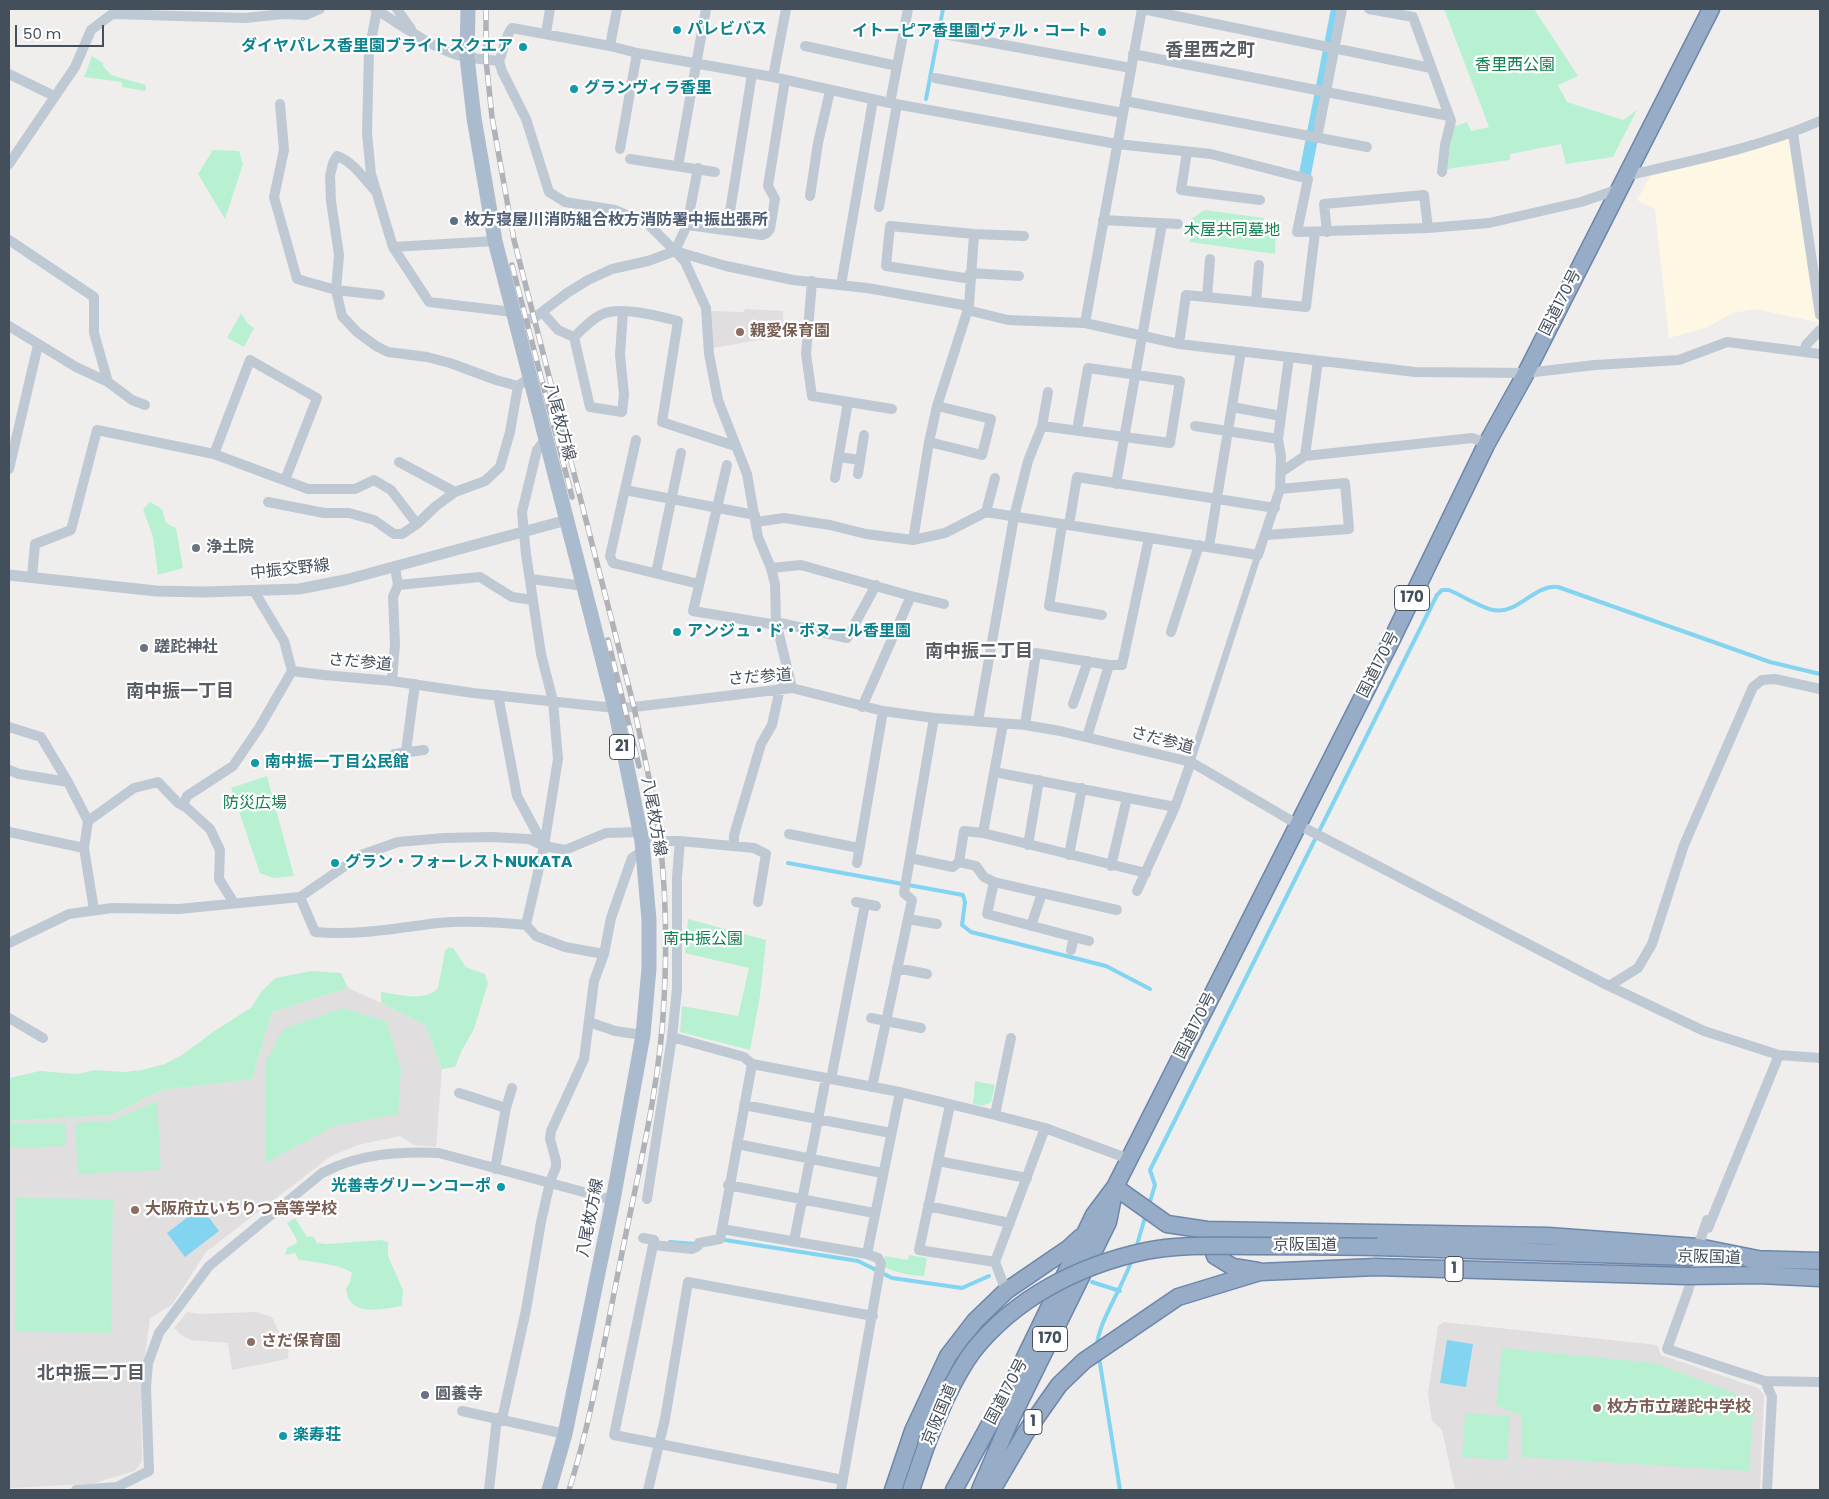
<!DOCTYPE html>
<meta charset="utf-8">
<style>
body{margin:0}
#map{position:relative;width:1829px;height:1499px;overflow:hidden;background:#f0eded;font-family:Poppins,sans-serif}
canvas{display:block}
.frame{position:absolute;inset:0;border:10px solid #444f5c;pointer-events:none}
.scale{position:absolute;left:15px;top:25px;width:89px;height:22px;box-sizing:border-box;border:2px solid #444f5c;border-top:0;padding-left:6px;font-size:15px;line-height:18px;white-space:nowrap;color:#444f5c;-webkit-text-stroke:4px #fff;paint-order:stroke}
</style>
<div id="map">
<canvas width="1829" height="1499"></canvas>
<div class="frame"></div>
<div class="scale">50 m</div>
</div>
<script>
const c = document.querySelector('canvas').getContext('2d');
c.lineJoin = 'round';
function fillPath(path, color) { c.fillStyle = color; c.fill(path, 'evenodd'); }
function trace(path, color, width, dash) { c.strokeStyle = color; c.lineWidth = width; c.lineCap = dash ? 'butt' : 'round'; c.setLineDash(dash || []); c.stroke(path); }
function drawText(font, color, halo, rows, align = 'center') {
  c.font = font + ' Poppins,"Noto Sans JP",sans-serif'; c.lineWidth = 4.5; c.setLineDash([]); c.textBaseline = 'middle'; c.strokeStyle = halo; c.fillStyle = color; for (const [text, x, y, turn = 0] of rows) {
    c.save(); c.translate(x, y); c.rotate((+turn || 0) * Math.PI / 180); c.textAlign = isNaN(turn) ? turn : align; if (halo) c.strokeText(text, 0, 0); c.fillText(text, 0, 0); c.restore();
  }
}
fillPath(new Path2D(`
 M1792,138L1819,319L1817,322L1755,309L1733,313L1705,328L1669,338L1655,209L1637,200L1651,175Z`), '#fdf7e4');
fillPath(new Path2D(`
 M745,309L783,311V336L713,348L710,311L744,312Z
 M348,988L381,1003L425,1025L442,1069L436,1147L414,1145L400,1136L358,1145L331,1156L206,1252L172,1305L150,1318L141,1388L142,1461L135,1471L91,1484L9,1488V1121L111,1115L162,1090L252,1079L272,1012Z
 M187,1312L198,1314L256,1312L272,1317L281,1337L289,1341L288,1359L232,1370L228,1343L191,1340L181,1335L174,1328Z
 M1443,1322L1657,1345L1661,1355L1758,1388L1764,1395L1760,1490H1455L1442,1430L1432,1421L1428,1394L1438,1326Z`), '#e1dedf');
fillPath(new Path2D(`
 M1444,9H1534L1578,76L1558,85L1567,102L1623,120L1637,110L1613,157L1566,164L1561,144L1510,154V160L1447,169L1453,127L1467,122L1471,131L1489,127Z
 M92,56L103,63V66L111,75L146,85V91L122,87V82L84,77Z
 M213,150L239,151L243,164L225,219L198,174Z
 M1204,210L1264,218L1263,230L1276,231L1275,254L1190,242V220Z
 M241,313L247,323L254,328L244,347L227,338Z
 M150,502L162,509L166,523L176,528L183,568L158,575L153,537L143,509Z
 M267,776L294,876L273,878L260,873L231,788Z
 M688,919L766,940L760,996L750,1050L680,1032L682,1006L738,1016L749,968L685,953Z
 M448,947L453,948L466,967L485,974L488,983L474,1029L462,1050L455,1067L442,1069L425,1025L381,1003V992C399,994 424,1003 438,988L445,951Z
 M312,971L341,973L348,988L272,1012L252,1079L162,1090L111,1115L9,1121V1078L40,1071L77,1074L95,1070L124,1072L142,1070L165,1064L182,1055L213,1032L252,1007L261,992L275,978Z
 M342,1008L387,1022L401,1070L398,1114L334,1126L266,1163L265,1063L283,1029Z
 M975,1081L995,1085L991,1102L983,1106L973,1104Z
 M157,1101L161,1170L78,1174L75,1123L111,1121Z
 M66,1123V1146L9,1148V1124Z
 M16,1198L113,1199L111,1333L15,1332Z
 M295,1218L307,1237L313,1236L317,1243L327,1244L381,1240L388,1242V1256L403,1290L402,1306C382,1309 349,1318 346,1289L350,1282L352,1273C346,1266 310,1261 299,1260L295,1253L285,1255L287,1248L297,1243L296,1238L287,1223Z
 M909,1255L927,1258L924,1276C909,1276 897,1272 883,1267L885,1256L908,1260Z
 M1502,1348L1655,1363L1754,1401L1749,1471L1521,1457V1416L1496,1405Z
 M1465,1413L1510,1416L1507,1460L1462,1457Z`), '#b8f1d1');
fillPath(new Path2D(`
 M201,1207L219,1231L185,1257L167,1233Z
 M1447,1340L1473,1344L1466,1387L1440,1383Z`), '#82d4f1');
trace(new Path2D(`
 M926,99L943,9
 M788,863L963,895L965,902L962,925L971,932L1106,966L1150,989
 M1149,1205L1155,1185L1150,1170L1437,595L1442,590H1449C1461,595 1481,608 1493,610C1518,615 1534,584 1558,587L1770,662L1820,674
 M725,1240L858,1261L892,1278L962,1288L989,1276
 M670,1242L696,1244
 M1136,1248L1146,1214
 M1092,1282L1120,1291
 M1097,1347C1097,1324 1124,1285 1132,1259
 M1099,1357L1120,1490`), '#82d4f1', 4);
trace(new Path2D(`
 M1305,174L1337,9`), '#82d4f1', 12);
trace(new Path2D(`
 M1688,1291L1703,1244`), '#cecdd0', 10, [10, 5]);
const trunk = new Path2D(`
 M1115,1187L1167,1224L1207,1230L1548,1236L1698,1247L1758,1259
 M1208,1233L1215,1256L1233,1267L1258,1271
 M1377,1247L1689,1257
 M1749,1259L1820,1261
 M893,1490L913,1431L948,1356L975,1321L1006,1291L1069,1248L1081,1237
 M911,1490L926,1446
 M954,1490L1016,1376L1094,1215L1115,1187L1392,639L1486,445L1526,373L1711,9
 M980,1490L1008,1425L1108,1222L1114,1192
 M992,1490L1026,1432L1059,1385L1084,1361L1178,1297L1260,1272L1376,1267L1687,1276L1759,1275L1820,1278`);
trace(trunk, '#6d87ab', 19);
trace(new Path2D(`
 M1191,762L1258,555`), '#bfc9d4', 7);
trace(new Path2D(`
 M375,9C400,24 429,46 457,55C470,59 485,59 499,61C504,50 505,36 512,28L610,46L637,53L773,77L890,103L1117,144L1211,154L1308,179L1297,232L1428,228L1489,223L1581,202L1619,189
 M397,9L411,29
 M1142,9L1431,68
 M1369,9L1413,17L1451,121L1445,145L1442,172
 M377,10L369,51L367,133L371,174L393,247L429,302L513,312
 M546,33L550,9
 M944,34L1131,68
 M610,46L617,9
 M805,46L897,66
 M1133,54L1449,116
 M499,61L502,71L526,119L549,192L565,202L615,210L648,224L675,251L726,266L793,280L867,288L969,306
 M9,74L54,96
 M773,77L786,9
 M935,78L1123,113
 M1125,101L1367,147
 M890,103L908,9
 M280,104L284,150L274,197L297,279L336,290L380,295
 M1793,133L1820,315
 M1317,138L1342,9
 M620,149L637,53
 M1187,152L1181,190L1260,200
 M630,159L715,172
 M9,164L75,67L91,30L112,14L245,18L283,14L306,15L320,9
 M678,166L706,9
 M1625,176C1691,161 1758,148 1820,121
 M377,193C365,180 354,162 337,156L333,163L330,176L331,201L339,255L336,290L342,316L357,332L376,346L388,352L427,357L450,363L496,380L518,386L529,378
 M810,196L818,143L830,91
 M879,207L897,104
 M1103,220L1178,224
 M687,225L762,235L767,233L770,229L775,199L768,186L785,80
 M727,230L752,74
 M1327,232L1324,204L1424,195L1428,228
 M9,240L94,297V333L108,382
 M393,247L495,241
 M676,252L685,262L706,308L709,354L718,400L747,474L758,537L771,568L775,584L776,622L792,688
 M970,273L1019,276
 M971,279L886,266L890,226L974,234L1024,236
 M812,281L806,354L812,396L892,409
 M841,285L873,100
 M1207,297L1210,259
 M1256,302L1259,265
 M967,310L1008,320L1085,323L1179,344L1415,372L1526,373L1595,365L1679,360L1727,342L1820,354
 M543,313L558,330L574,337L590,407L622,412L624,395L620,355L623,311
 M515,322L534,318L567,293L588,280L612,269L648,261L675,251L687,225L698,168
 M1085,323L1142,9
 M9,326L76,367L108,382L132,400L145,405
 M574,337C583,329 593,317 605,313C625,307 658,316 678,321L662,422L735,446
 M1179,344L1186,295L1306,307L1315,232
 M1804,351L1806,345L1820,330
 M1232,407L1281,416
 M1042,426L1170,443L1180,381L1088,368L1077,430
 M1195,426L1278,439
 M636,440L610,556L613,563L699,584
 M929,442L982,455L991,419L937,406
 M214,454L250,360L317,398L285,480
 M1305,456L1318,361
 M839,457L860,460
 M399,462L455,492
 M727,465L693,611L777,625
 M9,469L38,345
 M1281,472L1305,456L1472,438L1487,443
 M858,474L864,435
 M835,478L848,402
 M1116,484L1162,224
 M625,490L755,515
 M268,502L324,513H349L374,520L394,534H402L417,524L436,506L455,492L485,481L500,467L510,432L518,386
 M986,512L995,478
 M756,522L784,518L830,525L866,534L913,540L945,533L986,512L1258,555L1280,489L1281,456L1278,439L1289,357
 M1062,525L1049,606L1102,615
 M1069,525L1077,477L1275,508
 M1266,535L1349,529L1345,483L1280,489
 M913,540L929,442L937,406L969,306L974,234
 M1209,547L1241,351
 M395,567L398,585
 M771,568L801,565L911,596L944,604
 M656,573L681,453
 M32,577L35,544L71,530L97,430L214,454L308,489H355L374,480L391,490L417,524
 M531,579L584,586
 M254,591L284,641L292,671L324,675L392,681L473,693L615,708L634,707L792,688L883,711L934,718L1025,725L1060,731L1191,762L1297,824L1609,986L1704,1031L1779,1055L1820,1058
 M776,622L847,638L876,585
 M1171,632L1199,545
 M392,681L395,644L393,597L398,585L480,577L512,597L533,600
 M498,695L517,796L544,846
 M1073,704L1088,661
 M862,707L911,596
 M978,721L1014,517L1028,461L1042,426L1048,392
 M1025,725L1036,653L1109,665
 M9,727L41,737L68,782L88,821
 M1087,737L1109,665H1122L1149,538
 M406,751L415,684
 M394,754L424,750
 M9,770L19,774L68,782
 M994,772L1175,807
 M183,805L187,796L233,766L259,728L292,671
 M9,832L84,848
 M983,833L1003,724
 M789,834L859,848
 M642,841H680L754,848L766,854L758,902
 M1028,845L1039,780
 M734,846V835L761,744L772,725L780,688
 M1069,855L1082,788
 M910,858L953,867L959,862
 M857,863L883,711
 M1111,866L1127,798
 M994,882L1042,893L1031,926
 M1137,891L1175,807L1191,762
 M1042,893L1117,910
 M300,897L361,855L398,842L444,838L491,837L529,839L544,846L565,850L606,833L640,832
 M856,902L876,906
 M94,910L84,848L88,821L134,788L158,782L178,803L187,808L210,829L220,850L219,879L234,903
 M908,919L937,924
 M526,925L544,846L558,759L553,701L541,654L526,554L522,512L537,450L546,439
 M1089,941L987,914L994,882L984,877L976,866L959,862L964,831L983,833L1146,873
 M9,943L69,914L112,908L179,909L300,897L315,932C356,936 397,928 438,923C468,920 496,922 526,925L536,936L565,947L604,954
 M1071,950L1074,937
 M897,968L927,974
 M1609,986L1638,968L1652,944L1684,845L1753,687L1762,680L1775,679L1820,689
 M9,1018L43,1038
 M871,1018L921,1028
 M589,1022L615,1031L643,1035
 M672,1037L744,1057L752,1064L900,1092L995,1115L1045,1128L1129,1159
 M752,1064L722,1229L867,1254L878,1258L881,1263L841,1490
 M831,1079L865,904
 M872,1087L912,900L904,893L934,718
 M459,1093L506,1108
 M744,1105L891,1133
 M950,1105L919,1250L995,1262
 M995,1115L1011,1038
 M737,1144L882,1173
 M938,1161L1027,1178
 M495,1169L506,1108L512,1088
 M728,1185L874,1213
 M647,1199L672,1037L677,989V877L680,841
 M928,1206L1010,1223
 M1708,1228L1779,1055
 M722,1229L720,1239L699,1243L698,1246L692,1249L653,1245L614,1435L843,1480
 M643,1238L654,1240L653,1245
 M794,1241L826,1078
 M1698,1247L1707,1220
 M867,1254L900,1092
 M1006,1291L995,1262L1045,1128
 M1688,1291L1667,1349L1765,1381L1772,1397L1767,1490
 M1765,1381L1820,1382
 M462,1411L565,1434
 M502,1419L526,1310L541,1222L550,1182L556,1167V1161L550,1139L551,1131L584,1059L594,981L604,954L611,918L632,858L642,851
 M76,1490L117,1487L149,1471L146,1388L148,1363L159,1333L209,1266L322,1173C358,1154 398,1151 439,1153L613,1200
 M489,1490L497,1418
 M648,1490L665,1419L688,1282L873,1316`), '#bfc9d4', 10);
trace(new Path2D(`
 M9,575L156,591L204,592L299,589L345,580L567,520`), '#bfc9d4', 11);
trace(new Path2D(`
 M468,9L467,57L474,118L495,241L615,708L642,841L649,920V968L643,1035L613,1200L565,1434L549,1490`), '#abbbce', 15);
trace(trunk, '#96acc7', 16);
const rail = new Path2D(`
 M486,9V60L492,117L514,240L634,707C643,751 654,796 660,841C666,893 667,947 664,1000C660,1090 636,1180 619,1268C604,1342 592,1418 569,1490
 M512,265L572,497
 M608,640L639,766`);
trace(rail, '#afb2b8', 5.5);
trace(rail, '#fff', 4, [11]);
const trunkBridge = new Path2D(`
 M926,1446C939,1413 952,1380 973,1351C1016,1297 1080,1265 1146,1251C1178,1244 1215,1246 1248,1246C1291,1246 1334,1246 1377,1247`);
trace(trunkBridge, '#6d87ab', 19, []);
trace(trunkBridge, '#96acc7', 16);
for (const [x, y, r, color] of [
 [677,30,5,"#0f9aa8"],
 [1102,32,5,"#0f9aa8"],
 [523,47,5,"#0f9aa8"],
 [574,89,5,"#0f9aa8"],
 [454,221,5,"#5c6f8a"],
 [740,332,5,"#8d6e63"],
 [196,548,5,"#6b7280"],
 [677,632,5,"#0f9aa8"],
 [144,648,5,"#6b7280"],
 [255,763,5,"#0f9aa8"],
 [335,863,5,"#0f9aa8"],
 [501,1187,5,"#0f9aa8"],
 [135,1210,5,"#8d6e63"],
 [251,1342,5,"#8d6e63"],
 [425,1395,5,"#6b7280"],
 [1597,1408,5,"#8d6e63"],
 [283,1436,5,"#0f9aa8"]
]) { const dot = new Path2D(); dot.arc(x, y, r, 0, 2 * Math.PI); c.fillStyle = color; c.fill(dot); trace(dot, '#fff', 2); }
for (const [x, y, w] of [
 [1412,598,35],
 [622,747,25],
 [1454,1269,18],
 [1050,1339,35],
 [1033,1422,18]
]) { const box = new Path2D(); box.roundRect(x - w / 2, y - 12.5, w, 25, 4); c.fillStyle = '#fff'; c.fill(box); trace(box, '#444f5c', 1); }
drawText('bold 15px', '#444f5c', null, [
 ["170",1412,598],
 ["21",622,747],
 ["1",1454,1269],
 ["170",1050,1339],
 ["1",1033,1422]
]);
drawText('bold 16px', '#0d838f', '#fff', [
 ["パレビバス",687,30],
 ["イトーピア香里園ヴァル・コート",1092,32,"right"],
 ["ダイヤパレス香里園ブライトスクエア",513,47,"right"],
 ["グランヴィラ香里",584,89],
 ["アンジュ・ド・ボヌール香里園",687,632],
 ["南中振一丁目公民館",265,763],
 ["グラン・フォーレストNUKATA",345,863],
 ["光善寺グリーンコーポ",491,1187,"right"],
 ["楽寿荘",293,1436]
], 'left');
drawText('16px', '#11814f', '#fff', [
 ["香里西公園",1515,66],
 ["木屋共同墓地",1232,231],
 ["防災広場",255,804],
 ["南中振公園",703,940]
]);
drawText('bold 16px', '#4e5e75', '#fff', [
 ["枚方寝屋川消防組合枚方消防署中振出張所",464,221]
], 'left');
drawText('16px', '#444f5c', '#fff', [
 ["国道170号",1561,303,-63],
 ["八尾枚方線",559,422,75],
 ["中振交野線",290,570,-6],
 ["さだ参道",360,663,5],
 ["国道170号",1379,665,-63],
 ["さだ参道",760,678,-4],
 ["さだ参道",1162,741,15],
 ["八尾枚方線",653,817,80],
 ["国道170号",1196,1026,-63],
 ["八尾枚方線",591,1218,-79],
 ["京阪国道",1305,1246],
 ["京阪国道",1709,1258,2],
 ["国道170号",1007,1392,-62],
 ["京阪国道",940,1415,-67]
]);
drawText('bold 16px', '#785e54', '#fff', [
 ["親愛保育園",750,332],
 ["大阪府立いちりつ高等学校",145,1210],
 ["さだ保育園",261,1342],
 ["枚方市立蹉跎中学校",1607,1408]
], 'left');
drawText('bold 16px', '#5b616d', '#fff', [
 ["浄土院",206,548],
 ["蹉跎神社",154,648],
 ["圓養寺",435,1395]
], 'left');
drawText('bold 18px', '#595d63', '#fff', [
 ["香里西之町",1210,51],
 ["南中振二丁目",979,652],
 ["南中振一丁目",180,692],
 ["北中振二丁目",91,1374]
]);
</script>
